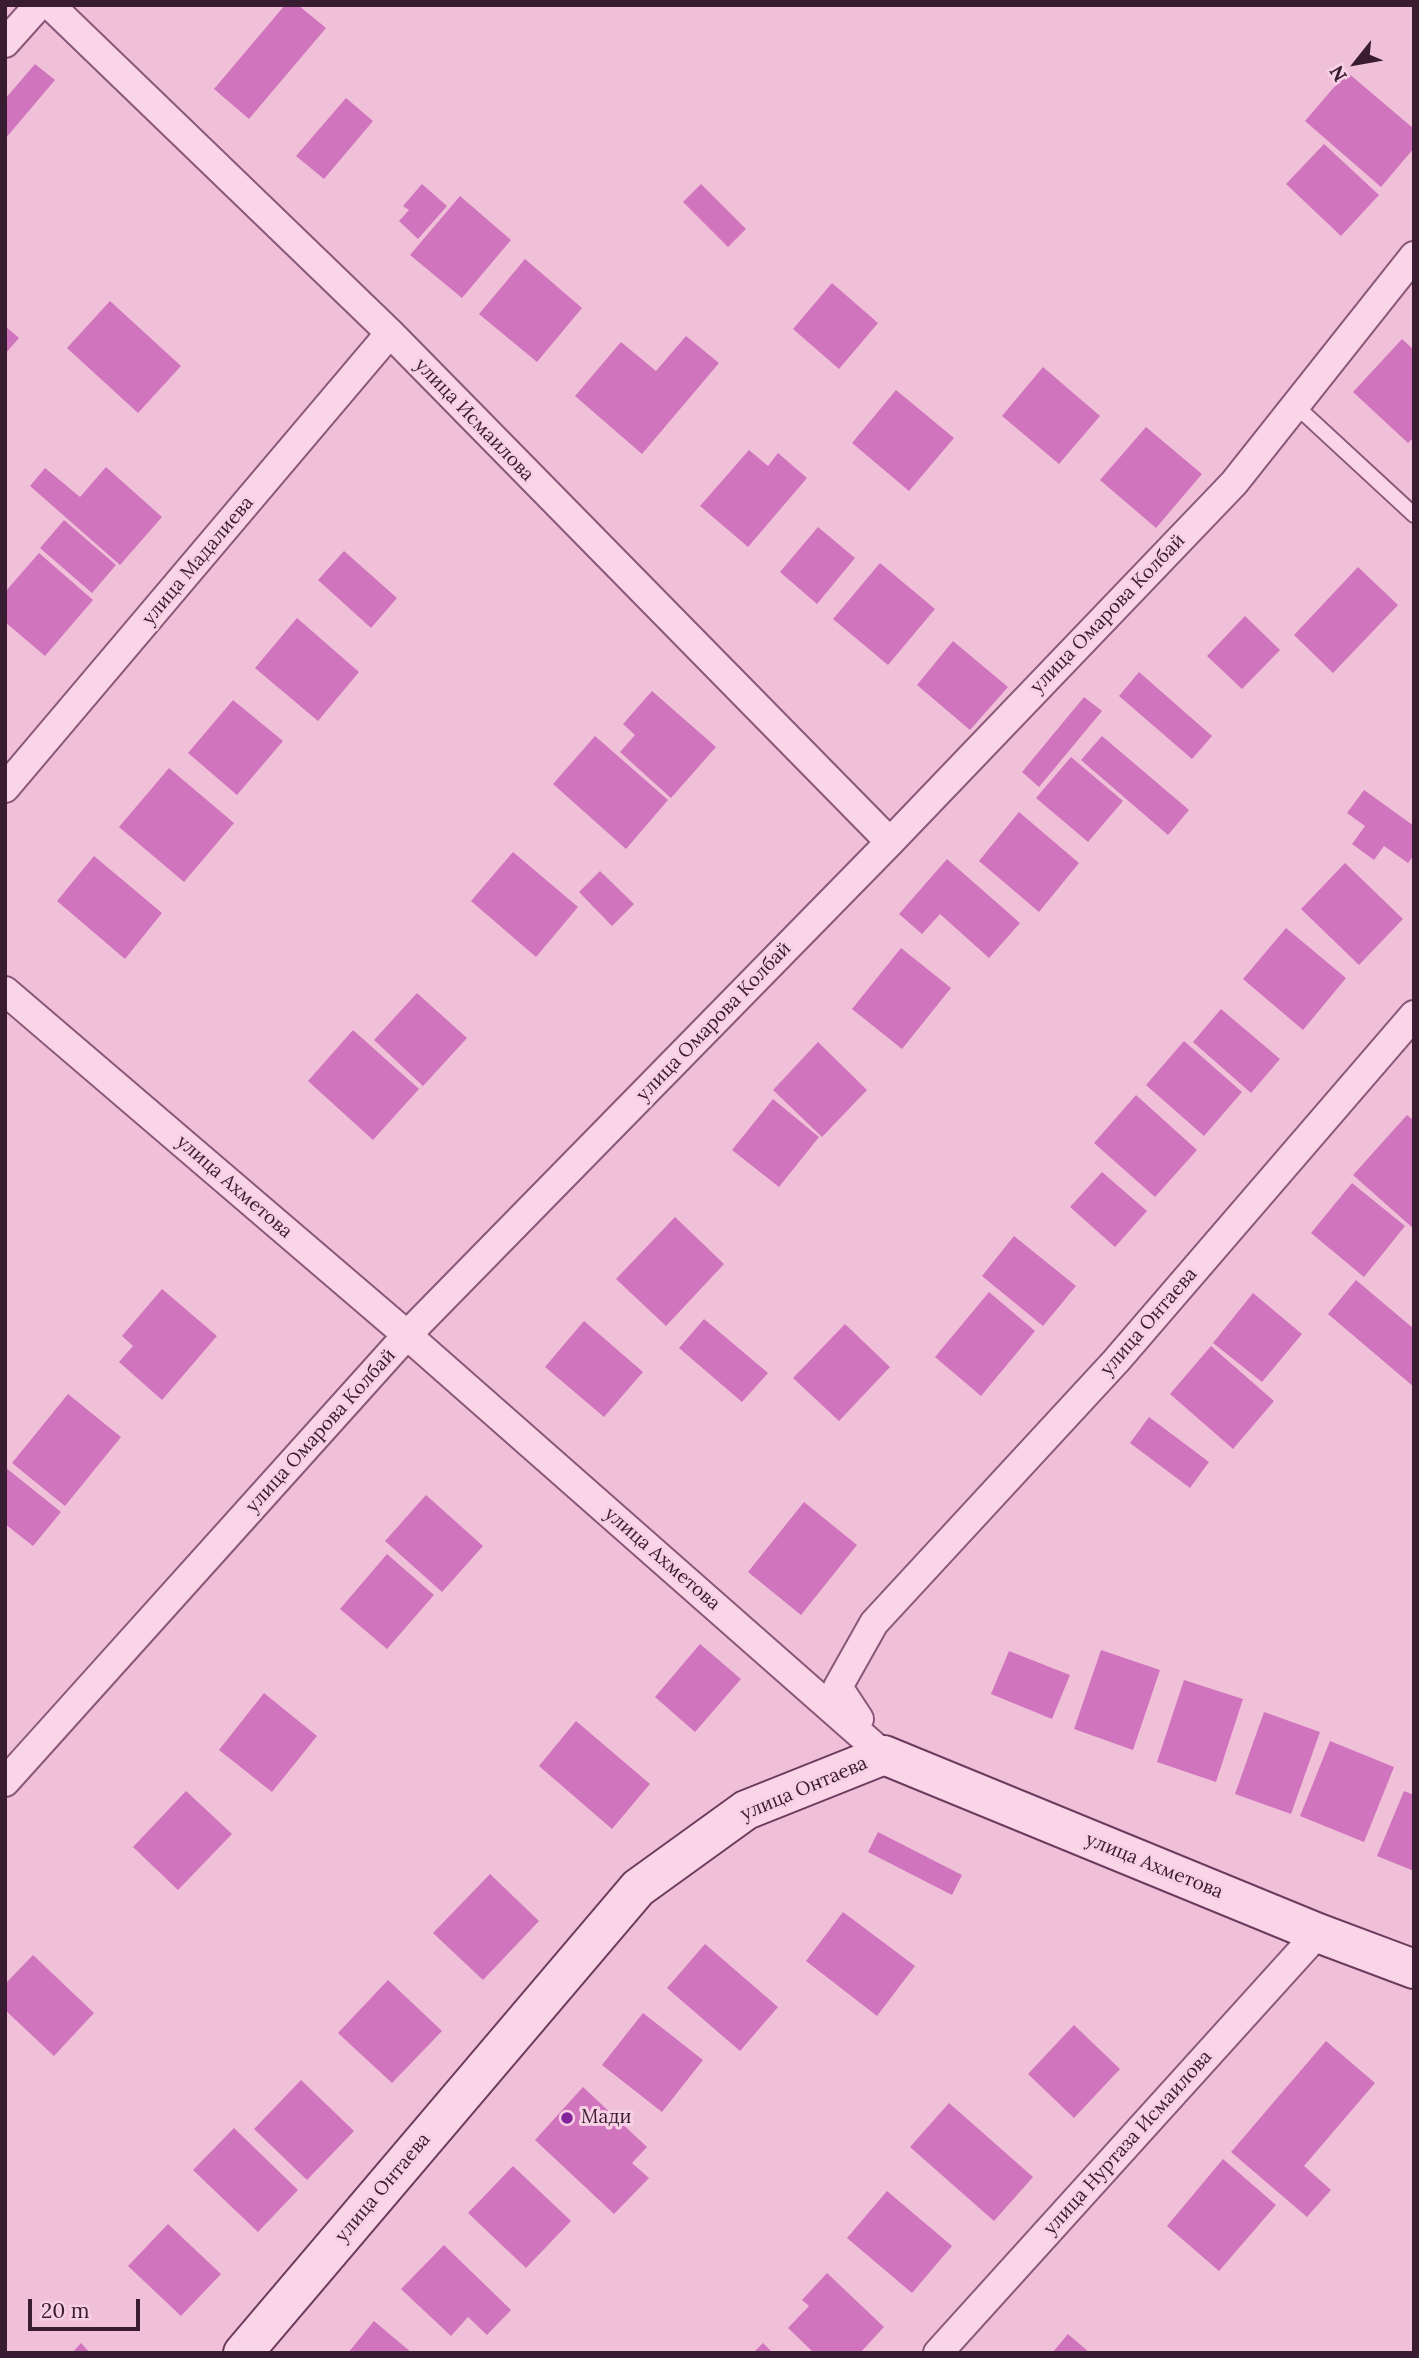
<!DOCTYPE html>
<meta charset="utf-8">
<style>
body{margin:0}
#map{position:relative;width:1419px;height:2358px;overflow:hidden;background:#f0c0d8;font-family:Lora,serif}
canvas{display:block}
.frame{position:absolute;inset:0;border:7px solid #391c31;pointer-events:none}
.north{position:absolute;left:1321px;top:28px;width:70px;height:70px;-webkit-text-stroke:5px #f7d0e3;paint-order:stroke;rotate:239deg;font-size:19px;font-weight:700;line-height:28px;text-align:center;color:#391c31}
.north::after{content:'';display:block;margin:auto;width:24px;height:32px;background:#391c31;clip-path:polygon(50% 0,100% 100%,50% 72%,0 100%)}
.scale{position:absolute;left:28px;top:2299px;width:112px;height:32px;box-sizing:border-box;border:4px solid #391c31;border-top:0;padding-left:9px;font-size:21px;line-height:24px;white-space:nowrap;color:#391c31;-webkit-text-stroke:5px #f7d0e3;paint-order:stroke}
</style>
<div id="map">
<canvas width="1419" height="2358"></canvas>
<div class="frame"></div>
<div class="north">N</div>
<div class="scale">20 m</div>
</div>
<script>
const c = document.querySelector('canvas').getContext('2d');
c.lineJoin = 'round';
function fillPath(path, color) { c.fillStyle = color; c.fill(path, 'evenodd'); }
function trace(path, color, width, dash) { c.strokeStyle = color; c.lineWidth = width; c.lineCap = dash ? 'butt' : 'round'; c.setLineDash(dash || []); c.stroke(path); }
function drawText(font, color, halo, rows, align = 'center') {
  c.font = font + ' Lora,serif'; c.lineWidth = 6; c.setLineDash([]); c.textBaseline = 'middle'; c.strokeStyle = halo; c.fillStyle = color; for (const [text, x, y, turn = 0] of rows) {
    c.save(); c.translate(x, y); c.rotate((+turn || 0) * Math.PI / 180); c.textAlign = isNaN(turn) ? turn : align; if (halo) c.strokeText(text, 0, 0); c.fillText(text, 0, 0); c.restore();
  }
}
fillPath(new Path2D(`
 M285,5H298L326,28L249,119L214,89Z
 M35,64L55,80L5,139V99Z
 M1347,72L1414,129V148L1381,187L1305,121Z
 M346,98L373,121L324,179L296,156Z
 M1324,144L1379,195L1341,236L1286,184Z
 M422,184L447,206L418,239L399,221L409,210L403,206Z
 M701,184L746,229L728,247L683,202Z
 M460,196L511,240L462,298L410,255Z
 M525,259L582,308L537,362L479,314Z
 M832,283L878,323L839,369L793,329Z
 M110,301L181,366L138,413L67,348Z
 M5,326L19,338L5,354Z
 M686,336L719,363L642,454L575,396L621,342L656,371Z
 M1402,339L1414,350V437L1408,443L1353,392Z
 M1043,367L1100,416L1059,464L1002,416Z
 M896,390L954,438L909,491L852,443Z
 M1146,427L1202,474L1156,528L1100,480Z
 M749,450L768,466L778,453L807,478L748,547L700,506Z
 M106,467L162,517L120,565L30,486L45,468L80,497Z
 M64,520L116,565L92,593L40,548Z
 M818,527L855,558L817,604L780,572Z
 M344,551L397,598L371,628L318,580Z
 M39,553L93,600L45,656L5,622V592Z
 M880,563L935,609L888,665L833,619Z
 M1358,567L1398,605L1333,673L1294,635Z
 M1245,616L1280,650L1242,689L1207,656Z
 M297,618L359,672L318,721L255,668Z
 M953,641L1008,687L970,730L917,685Z
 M1139,672L1212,736L1192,759L1119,696Z
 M652,691L716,747L671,798L620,752L635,735L623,724Z
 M1084,697L1102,711L1039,787L1022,772Z
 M233,700L283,741L237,795L188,753Z
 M595,736L668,800L626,849L553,784Z
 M1102,736L1189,810L1168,835L1081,760Z
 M1071,757L1123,801L1088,842L1036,798Z
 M169,768L234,823L184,882L119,827Z
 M1364,790L1414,826V855L1408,863L1384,846L1374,860L1352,844L1365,826L1347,813Z
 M1019,812L1079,863L1039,912L979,861Z
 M513,852L578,907L536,957L471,901Z
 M94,856L162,913L125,959L57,901Z
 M947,859L1020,923L989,958L940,914L922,934L899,914Z
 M1345,863L1403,919L1359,965L1301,909Z
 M600,871L634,904L612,926L579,892Z
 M1286,928L1346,978L1303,1030L1243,979Z
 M901,948L951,988L902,1049L852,1009Z
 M417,993L467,1038L423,1086L374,1040Z
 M1221,1009L1280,1059L1251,1093L1193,1042Z
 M353,1030L419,1089L373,1140L308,1081Z
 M1184,1041L1242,1092L1204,1136L1146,1085Z
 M818,1042L867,1090L822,1137L773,1090Z
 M1136,1095L1197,1150L1155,1197L1094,1143Z
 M773,1099L819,1137L779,1187L732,1150Z
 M1407,1115L1414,1121V1229L1353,1175Z
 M1102,1172L1147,1211L1115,1247L1070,1207Z
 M1352,1183L1405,1226L1364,1277L1311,1233Z
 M675,1217L724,1264L666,1326L616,1279Z
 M1014,1236L1076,1286L1043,1326L982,1276Z
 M1356,1280L1414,1329V1387L1328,1314Z
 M162,1289L217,1336L162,1400L119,1362L133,1346L122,1336Z
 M989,1292L1035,1331L981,1396L935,1357Z
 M1253,1293L1302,1334L1262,1382L1213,1343Z
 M704,1319L768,1373L742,1402L679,1348Z
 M584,1321L643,1372L604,1417L545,1367Z
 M845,1324L890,1367L839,1421L793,1378Z
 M1211,1346L1274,1401L1233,1449L1170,1394Z
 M68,1394L121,1437L65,1506L12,1463Z
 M1149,1417L1209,1462L1190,1488L1130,1443Z
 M5,1467L61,1512L33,1546L5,1524Z
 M426,1495L483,1546L442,1592L385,1541Z
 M804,1502L857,1545L801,1615L748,1572Z
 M387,1554L434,1595L387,1649L340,1609Z
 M700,1644L741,1679L695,1732L655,1697Z
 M1101,1650L1160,1670L1133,1750L1074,1729Z
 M1009,1651L1070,1675L1052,1719L991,1694Z
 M1184,1680L1243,1699L1216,1782L1157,1762Z
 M264,1693L317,1736L272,1792L219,1750Z
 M1264,1712L1320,1732L1291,1814L1235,1794Z
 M576,1721L650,1784L612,1829L539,1766Z
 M1330,1741L1394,1767L1364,1842L1300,1816Z
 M186,1791L232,1834L178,1890L133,1847Z
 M1404,1791L1414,1795V1871L1377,1856Z
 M878,1832L962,1875L952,1895L868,1852Z
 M490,1874L539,1921L483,1980L433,1933Z
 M843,1912L915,1966L877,2016L806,1961Z
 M705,1944L778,2007L740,2051L667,1988Z
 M33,1955L94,2013L54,2056L5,2010V1984Z
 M388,1980L442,2031L392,2083L338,2033Z
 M643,2013L703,2060L662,2112L602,2065Z
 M1074,2025L1120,2069L1074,2118L1028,2074Z
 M1326,2041L1375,2083L1304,2166L1331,2190L1307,2217L1231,2152Z
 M301,2080L354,2131L307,2180L254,2129Z
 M583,2087L647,2147L632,2163L649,2178L614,2214L535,2140Z
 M949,2103L1033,2177L994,2221L910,2147Z
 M234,2128L298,2190L258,2232L193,2170Z
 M1223,2159L1276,2205L1219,2271L1167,2226Z
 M513,2166L571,2221L526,2268L468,2213Z
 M887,2191L952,2246L912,2293L847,2238Z
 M168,2224L221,2274L181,2316L128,2266Z
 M444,2245L511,2310L487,2335L468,2317L451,2336L401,2289Z
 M827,2273L884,2327L860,2353H814L788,2328L809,2306L802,2300Z
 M374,2321L412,2353H348Z
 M1068,2334L1090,2353H1052Z
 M81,2343L90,2353H72Z
 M763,2343L773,2353H753Z`), '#d074bd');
const service = new Path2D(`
 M1295,405L1414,515`);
const minor = new Path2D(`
 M50,5L390,333L890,842
 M5,43L39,5
 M5,788L390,333
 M5,991L407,1335L884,1755
 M859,1719L838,1687L874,1623L1116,1361L1414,1015
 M5,1782L407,1335L890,842L1234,483L1414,256
 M938,2353L1318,1933`);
const secondary = new Path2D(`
 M243,2353L638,1888L746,1810L884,1755L1318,1933L1414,1969`);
trace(service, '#8a5779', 18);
trace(minor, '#8a5779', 32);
trace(secondary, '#6c3b5d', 42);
trace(service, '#fad4e7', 14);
trace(minor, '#fad4e7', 28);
trace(secondary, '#fad4e7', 38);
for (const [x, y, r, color] of [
 [567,2118,7,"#83249c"]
]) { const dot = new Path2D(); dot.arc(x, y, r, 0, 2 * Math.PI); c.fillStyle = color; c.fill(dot); trace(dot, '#f7d0e3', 2.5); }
drawText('19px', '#391c31', '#f7d0e3', [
 ["улица Исмаилова",474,420,46],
 ["улица Мадалиева",198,561,-50],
 ["улица Омарова Колбай",1108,614,-46],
 ["улица Омарова Колбай",714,1022,-46],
 ["улица Ахметова",234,1187,41],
 ["улица Онтаева",1149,1322,-49],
 ["улица Омарова Колбай",321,1431,-48],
 ["улица Ахметова",662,1559,41],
 ["улица Онтаева",804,1789,-23],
 ["улица Ахметова",1154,1866,22],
 ["улица Нуртаза Исмаилова",1128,2143,-48],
 ["улица Онтаева",383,2188,-50]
]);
drawText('19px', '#391c31', '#f7d0e3', [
 ["Мади",581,2118]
], 'left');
</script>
